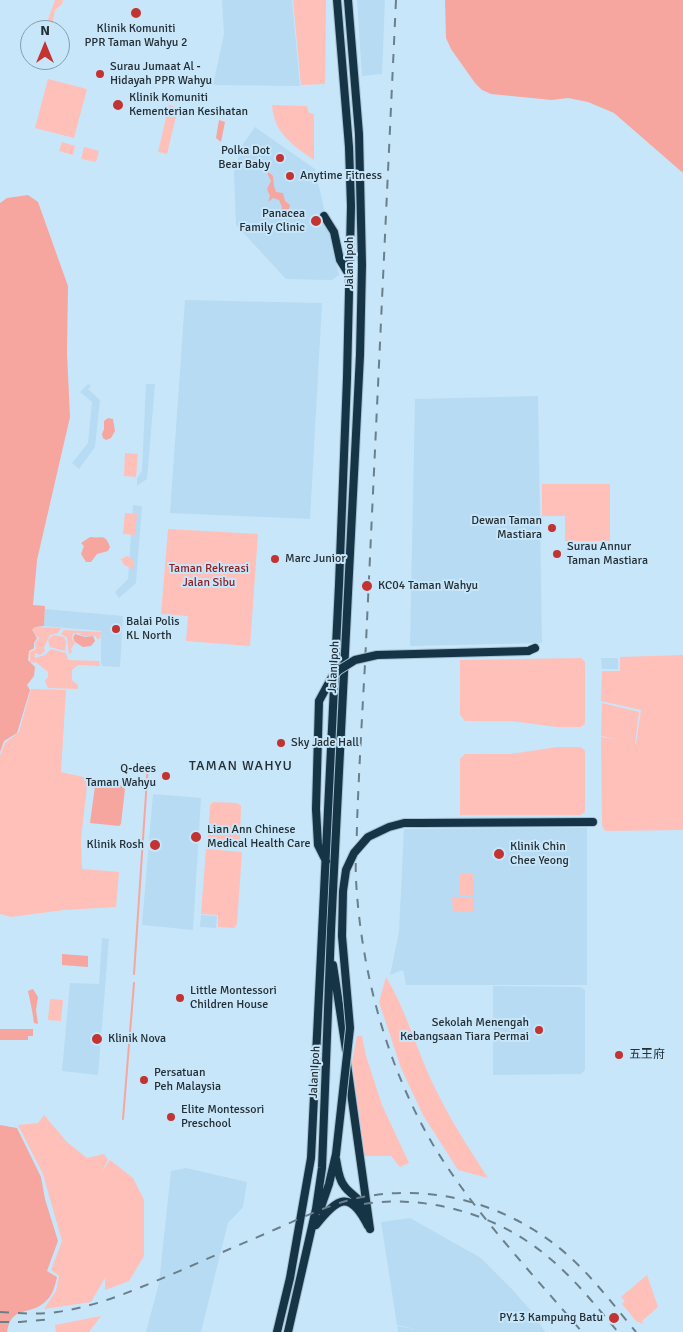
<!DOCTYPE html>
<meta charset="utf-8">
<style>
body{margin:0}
#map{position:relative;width:683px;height:1332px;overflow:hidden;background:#c8e6f9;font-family:Signika,sans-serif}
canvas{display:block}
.north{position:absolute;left:20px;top:20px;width:50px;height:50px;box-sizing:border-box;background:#c8e6f9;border:1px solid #869cab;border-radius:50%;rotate:0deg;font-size:14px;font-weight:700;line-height:20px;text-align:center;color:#232e35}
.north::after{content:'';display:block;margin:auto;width:18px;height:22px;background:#c23332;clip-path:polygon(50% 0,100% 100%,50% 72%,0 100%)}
</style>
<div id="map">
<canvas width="683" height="1332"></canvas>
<div class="north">N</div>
</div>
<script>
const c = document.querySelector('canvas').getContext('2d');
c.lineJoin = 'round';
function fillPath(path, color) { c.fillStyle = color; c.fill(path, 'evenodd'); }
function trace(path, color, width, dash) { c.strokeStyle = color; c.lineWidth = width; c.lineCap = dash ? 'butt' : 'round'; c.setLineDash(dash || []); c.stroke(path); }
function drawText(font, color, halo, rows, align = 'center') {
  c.font = font + ' Signika,"Noto Sans SC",sans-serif'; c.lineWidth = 4; c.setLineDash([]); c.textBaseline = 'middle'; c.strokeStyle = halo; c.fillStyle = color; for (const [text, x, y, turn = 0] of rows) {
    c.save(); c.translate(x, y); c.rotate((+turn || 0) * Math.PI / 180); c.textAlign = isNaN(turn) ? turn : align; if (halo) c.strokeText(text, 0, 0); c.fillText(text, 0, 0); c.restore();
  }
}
fillPath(new Path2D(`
 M222,0H292L300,86L213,85L224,34Z
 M357,0H385L382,74L362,76Z
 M255,127L315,169L339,275L332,280L286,279L236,225L234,172L243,144Z
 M185,300L322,303L310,519L170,513Z
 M88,384L91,386L88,389L100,400L95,447L79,469L72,463L88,443L92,402L80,392Z
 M146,384H155L147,479L137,486V478L142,471Z
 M538,396L542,643L410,646L415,399Z
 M133,505L142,506L136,583L119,598L115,592L128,579Z
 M45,609L123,616L120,667L102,666L101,663V631L44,626Z
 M601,658H618V669H602Z
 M153,794L201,798L193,930L142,925Z
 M587,828V985H406L403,970L390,975L399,932L404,829Z
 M201,915L217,916L216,928L200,927Z
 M102,938L109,939L98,1075L62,1071L70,983L99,984Z
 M493,986L581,987L585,990V1070L581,1074L493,1075Z
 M186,1168L247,1182L243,1207L228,1223L201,1332H146L159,1283L171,1171Z
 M410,1218L481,1258L510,1287L533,1313L545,1332H398L397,1326L420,1330L397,1325L381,1222Z`), '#b7dbf3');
fillPath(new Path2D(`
 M55,0H63L62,4L55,10L51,30L45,28Z
 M293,0H326L325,84L301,85Z
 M48,79L87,89L74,138L35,128Z
 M169,105L178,108L167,154L158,152Z
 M272,105L307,106L309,113L314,114V160C293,145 274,134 272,105Z
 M62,142L75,146L73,155L59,151Z
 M84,147L99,151L96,162L81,159Z
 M125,453L138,454L136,477L124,476Z
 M542,484H610V541H565V516H542Z
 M125,513L137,514L135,535L123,534Z
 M168,529L258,534L250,646L186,641L188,616L161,614Z
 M127,556L133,559V569L124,565L121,559Z
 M35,627L61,628L58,633L50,635L44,647L45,651L40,655L35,653V658L45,655L51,649L66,653L68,660L99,661L100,666L78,665L72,670V680L78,685V689L48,688L45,681L48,677V672L37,663L30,662V652L36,649L35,643L39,638L32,631Z
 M64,630L101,632L100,639H97L96,636H83L78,633L73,634L72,639L75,643L71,649L72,652L69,654L67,638L61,634Z
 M53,635L64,637L66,641L65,651L50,647L48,640Z
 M683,655V830L605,831L602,826L601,737L619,740L601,736L602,703L639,712L635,744H636L641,710L601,701L602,671H620V657Z
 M581,658L585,662V724L581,727H557L511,721H465L460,715V660Z
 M31,689L66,690L61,772L88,778L81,839L82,869L119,872L116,907L64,910L11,917L0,914V755L5,743L19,732Z
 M557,747H581L585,751V812L581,815H460V759L465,754H511Z
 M213,802L237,803L241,806L240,840L236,843L212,841L208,837L210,805Z
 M206,849L242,852L237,924L234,928L218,927V915L201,914Z
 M460,874H474V895L460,896Z
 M474,897V911H453L452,898Z
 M386,977C406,1010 416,1048 432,1082C448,1116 468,1147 488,1178L458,1170L423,1115L401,1068L379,1002Z
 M50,999L63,1000L61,1021L48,1020Z
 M357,1036H362L366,1056L382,1105L409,1163L400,1167L391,1156H365L352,1062Z
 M44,1115L67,1142L87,1158L104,1154L108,1160L101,1172L110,1160L133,1178L144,1200V1256L129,1281L105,1290V1278L91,1302L44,1309L56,1291L59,1276L51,1270L62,1241L43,1174L18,1125L38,1123Z
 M647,1275L658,1307L642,1321L643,1324L636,1321L622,1304L625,1301L621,1297Z
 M101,1316L89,1332H56L55,1325Z`), '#fec0b9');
fillPath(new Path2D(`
 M445,0H683V173L614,113L588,102L568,98L552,100L491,94L482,90L475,83L451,49L446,38Z
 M219,120L225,122L221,142L216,138Z
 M268,172L273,176L274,186L276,192L283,193L285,201L290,205L289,209H287L284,215L281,213L282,207L279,200L273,198L268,202L270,196L267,189L271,181L268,175Z
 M28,195L38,202L68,286L67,353L70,417L37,560L33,605L45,606L44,626L35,627L32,630L37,638L34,643V648L29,651L28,660L35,667L34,676L27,685L30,690L17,733L4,741L0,752V203L7,198Z
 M108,418L113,419L115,431L111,438L106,440L103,438L102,434L104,429V421Z
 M90,537C102,539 105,533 110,547L108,551L97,554L91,562H86L81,554L84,546L81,543Z
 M75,634L85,637L93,636L95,641L91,646L83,647L75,642L73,638Z
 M99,784L120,785L125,789L121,824L119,826L90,823L95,786Z
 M62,954L88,956V967L62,965Z
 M33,989L38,997L36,1010L38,1024L34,1023C33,1014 30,1000 28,991Z
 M0,1029H33V1036H28V1040H0Z
 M0,1125L17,1128L41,1177L45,1199L58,1241L47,1271L57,1277C55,1286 53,1295 45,1302C30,1316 11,1305 7,1332H0Z`), '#f6a69e');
trace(new Path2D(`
 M134,974L148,764
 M123,1119L134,983`), '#f6a69e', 2);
const trunk = new Path2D(`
 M324,216L334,232L340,260L348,273
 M528,651L535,648
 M316,809L318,845L326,861
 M419,823L593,822
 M333,965L346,1050
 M347,1064L370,1229
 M336,1159C338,1168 338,1179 345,1187C352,1196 363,1200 367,1211
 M320,1210L329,1184L336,1154
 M316,1225C338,1197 350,1190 368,1226
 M277,1332L290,1278L311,1158L339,585L347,378L351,206L349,147L337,0
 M288,1332L316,1209L322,1168L331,930L360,355L362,265L359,134L348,0`);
trace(trunk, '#a7c1d2', 10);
trace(trunk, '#153446', 8);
trace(new Path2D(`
 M396,0L365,664C362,717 359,770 357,823C357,842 355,861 356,880C361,970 386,1064 432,1143C472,1210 531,1272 582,1332
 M364,1204C428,1194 499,1215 548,1257C574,1278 596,1306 618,1332
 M0,1312C19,1313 38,1315 57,1312C101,1306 141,1287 182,1270C213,1256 244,1243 276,1229C299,1219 322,1208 346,1201C425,1179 511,1203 571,1258C595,1280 615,1307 636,1332
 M0,1322H20L53,1319`), '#6b7f8b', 2, [9, 9]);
const trunkBridge = new Path2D(`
 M316,809L319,701L332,677L339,670L355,660L377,655L528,651
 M336,1154L350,1028L342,936L343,891L346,870L354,853L368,837L389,827L404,823H419`);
trace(trunkBridge, '#a7c1d2', 10, []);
trace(trunkBridge, '#153446', 8);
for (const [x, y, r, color] of [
 [136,13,6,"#c23332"],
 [100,74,5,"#c23332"],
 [118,105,6,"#c23332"],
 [280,158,5,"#c23332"],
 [290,176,5,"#c23332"],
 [316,221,6,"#c23332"],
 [552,528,5,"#c23332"],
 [557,554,5,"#c23332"],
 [275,559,5,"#c23332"],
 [367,586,6,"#c23332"],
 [116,629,5,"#c23332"],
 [281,743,5,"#c23332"],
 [166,776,5,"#c23332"],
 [196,837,6,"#c23332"],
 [155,845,6,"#c23332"],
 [499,854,6,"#c23332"],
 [180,998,5,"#c23332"],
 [539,1030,5,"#c23332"],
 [97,1039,6,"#c23332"],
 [619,1055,5,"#c23332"],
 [144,1080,5,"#c23332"],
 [171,1117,5,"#c23332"],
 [614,1318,6,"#c23332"]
]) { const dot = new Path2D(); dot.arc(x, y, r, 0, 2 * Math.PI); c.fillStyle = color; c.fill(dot); trace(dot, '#c8e6f9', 2); }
drawText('12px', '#232e35', '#c8e6f9', [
 ["Klinik Komuniti",136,29,"center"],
 ["PPR Taman Wahyu 2",136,43,"center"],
 ["Surau Jumaat Al -",110,67],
 ["Hidayah PPR Wahyu",110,81],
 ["Klinik Komuniti",129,98],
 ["Kementerian Kesihatan",129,112],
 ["Polka Dot",270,151,"right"],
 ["Bear Baby",270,165,"right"],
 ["Anytime Fitness",300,176],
 ["Panacea",305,214,"right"],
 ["Family Clinic",305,228,"right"],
 ["Dewan Taman",542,521,"right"],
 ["Mastiara",542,535,"right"],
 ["Surau Annur",567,547],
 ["Taman Mastiara",567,561],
 ["Marc Junior",285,559],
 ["KC04 Taman Wahyu",378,586],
 ["Balai Polis",126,622],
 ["KL North",126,636],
 ["Sky Jade Hall",291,743],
 ["Q-dees",156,769,"right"],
 ["Taman Wahyu",156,783,"right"],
 ["Lian Ann Chinese",207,830],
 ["Medical Health Care",207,844],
 ["Klinik Rosh",144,845,"right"],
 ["Klinik Chin",510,847],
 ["Chee Yeong",510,861],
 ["Little Montessori",190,991],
 ["Children House",190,1005],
 ["Sekolah Menengah",529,1023,"right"],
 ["Kebangsaan Tiara Permai",529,1037,"right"],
 ["Klinik Nova",108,1039],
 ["五王府",629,1055],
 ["Persatuan",154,1073],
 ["Peh Malaysia",154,1087],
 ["Elite Montessori",181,1110],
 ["Preschool",181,1124],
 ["PY13 Kampung Batu",603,1318,"right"]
], 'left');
drawText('12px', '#232e35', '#c8e6f9', [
 ["Jalan Ipoh",350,263,-90],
 ["Jalan Ipoh",334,667,-87],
 ["Jalan Ipoh",315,1072,-87]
]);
drawText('12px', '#8e1b1d', '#c8e6f9', [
 ["Taman Rekreasi",209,569],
 ["Jalan Sibu",209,583]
]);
c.letterSpacing = '1px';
drawText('14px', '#232e35', '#c8e6f9', [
 ["TAMAN WAHYU",241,766]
]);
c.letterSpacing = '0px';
</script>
